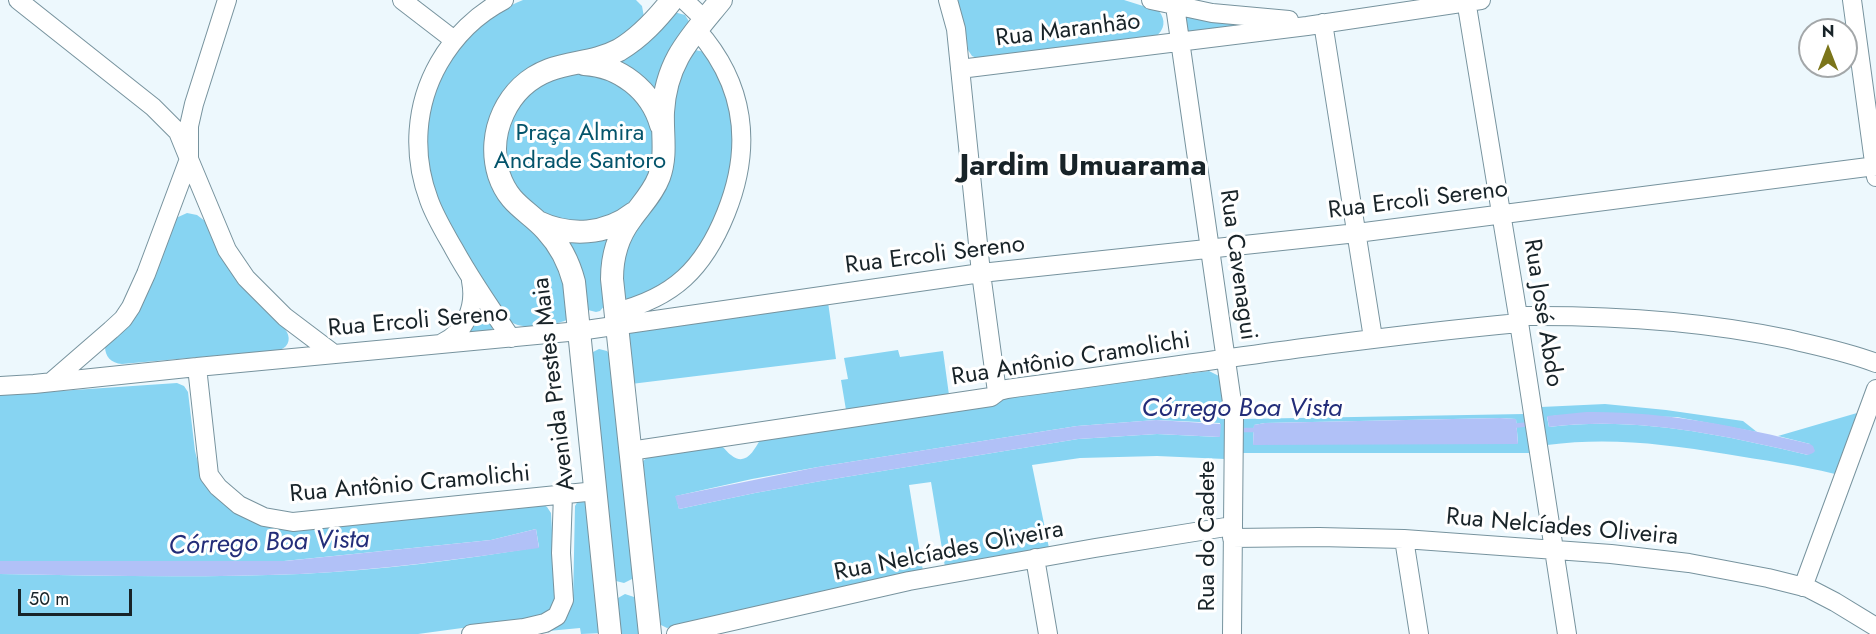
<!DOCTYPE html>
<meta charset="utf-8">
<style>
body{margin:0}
#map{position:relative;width:1876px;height:634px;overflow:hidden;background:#edf8fd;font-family:Jost,sans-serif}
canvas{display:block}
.north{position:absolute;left:1798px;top:18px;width:60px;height:60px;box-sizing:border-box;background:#fff;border:2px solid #a3a7a9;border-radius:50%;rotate:0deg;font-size:16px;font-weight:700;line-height:24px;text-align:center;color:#182328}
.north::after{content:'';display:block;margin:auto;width:21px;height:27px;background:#7b751a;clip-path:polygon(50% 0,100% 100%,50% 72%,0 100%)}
.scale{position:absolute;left:18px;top:589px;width:114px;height:27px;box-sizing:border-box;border:3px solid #182328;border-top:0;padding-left:8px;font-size:18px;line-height:21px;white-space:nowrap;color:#182328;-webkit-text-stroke:4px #fff;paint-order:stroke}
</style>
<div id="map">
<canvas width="1876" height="634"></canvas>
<div class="north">N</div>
<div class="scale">50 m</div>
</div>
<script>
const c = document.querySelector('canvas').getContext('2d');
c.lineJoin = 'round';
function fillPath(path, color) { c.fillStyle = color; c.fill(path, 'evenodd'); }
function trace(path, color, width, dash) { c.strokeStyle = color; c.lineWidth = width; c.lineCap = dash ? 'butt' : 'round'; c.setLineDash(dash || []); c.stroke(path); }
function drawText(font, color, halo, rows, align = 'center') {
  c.font = font + ' Jost,sans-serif'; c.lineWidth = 6; c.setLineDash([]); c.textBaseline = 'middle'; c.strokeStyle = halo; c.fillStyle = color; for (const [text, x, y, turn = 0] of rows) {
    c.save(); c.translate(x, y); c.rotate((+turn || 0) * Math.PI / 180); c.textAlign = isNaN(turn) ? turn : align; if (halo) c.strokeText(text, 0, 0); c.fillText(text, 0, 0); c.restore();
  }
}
fillPath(new Path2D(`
 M523,0H636L642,6L644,17L615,44L558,60L490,133L531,225L564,273L568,319C560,325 525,329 515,324C501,318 482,279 473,265C458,238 441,213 432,183C409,111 453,27 523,0Z
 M956,0H1124L1159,11C1166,20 1165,30 1155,37L979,59L972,56L968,50L966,35Z
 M674,12L685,15L690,23L659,92L615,61Z
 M1189,16L1248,25L1191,33L1187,29L1185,19Z
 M695,50L705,52C728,88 742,135 730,179C727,187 723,196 720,204C713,226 702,247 687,264C673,282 650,291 629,300L625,298L620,262L643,213L675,75Z
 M503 148a76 76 0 1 1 152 0a76 76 0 1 1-152 0Z
 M187,213L197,215L205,221L219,254L239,284L285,329C291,337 290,346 280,350L122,364C111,363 105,357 105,346L176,218Z
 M611,233L606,304L600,311L596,312L588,310L561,237Z
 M828,302L836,359L631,384L627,337L632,331Z
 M479,310H482L493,326L492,330L472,332L470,331Z
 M599,349L607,351L610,355L634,575L632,579L624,583L616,581L591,353Z
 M898,350L900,357L943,351L949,395L846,410L841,380L848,379L844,358Z
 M1209,371L1219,376L1226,416L1225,459L1157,456L1080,458L1032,465L1049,548L945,567L931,482L909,485L923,571L667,628L661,625L657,622L643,461L649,456L720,446C726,448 726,452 731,455C746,467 754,450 760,440L1011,397ZM1156,420L1220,423L1219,437L1157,434L1078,439L821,481L755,493L679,509L676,496L752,479L818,467L1077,426Z
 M177,383L184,386L188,392L195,451L202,478L248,519L544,505L547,507L551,513L556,598L550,610L542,615L521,620L418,634H0V574C100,576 200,578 300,574C380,570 460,560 539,547L536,529L491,540L284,561H0V395Z
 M1605,404L1666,410L1743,421L1757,432L1677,417L1559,415L1547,417L1549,427C1637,416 1723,435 1808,455L1810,444L1778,436L1857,413L1835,474C1799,465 1762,460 1726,454C1664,444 1609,437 1547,445L1541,407Z
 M1524,414L1530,453H1240L1241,419ZM1500,418L1516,419L1518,443L1253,444L1254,425L1265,423Z
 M585,500L603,633L581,634L580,628L548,631L563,622L573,601L575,506L578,501Z
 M625,594L634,597L637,600L641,634H618V598Z`), '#87d4f2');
fillPath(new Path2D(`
 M1586,412C1663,411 1737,426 1810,444L1813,446L1815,451L1813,453L1808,455C1723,435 1636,416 1549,427L1547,416Z
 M1500,418L1516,419L1518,444L1253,445L1254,425L1265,423Z
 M1156,420L1221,424L1220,437L1157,434L1078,439L821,481L755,493L679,509L675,496L818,467L1077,426Z
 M536,529L539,548C460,559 380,570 300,574C200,578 100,576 0,574V561H285L491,540Z`), '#b1c1f7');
trace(new Path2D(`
 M1512,426L1531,424
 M1239,430H1258`), '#b1c1f7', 4.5);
const minor = new Path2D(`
 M18,0L153,107L178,132L189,159L146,274L131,307L123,319L111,330L51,382
 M227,0L194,104L189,126V159L227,250L246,278L285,317L334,354
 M402,0L454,40
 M504,0C477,14 454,37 439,63C415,105 412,155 429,200C435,217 445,233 454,249C471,280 491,309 511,338
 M684,0L705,20
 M948,0L956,29L981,273L997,392
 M1151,0L1212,13L1289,20
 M1466,0L1518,316L1567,634
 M1852,0L1876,177
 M1175,6L1234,416L1232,634
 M1323,23L1373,338
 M960,69L1307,26L1481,0
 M615,312C674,298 704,268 726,213C753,146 745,84 697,30
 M1518,316C1609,315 1698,320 1788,339C1817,346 1848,352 1876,363
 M442,343C466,332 476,306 471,281
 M197,367L209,475L218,487L239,505L264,517L293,522L596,491
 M0,386L34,384L197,367L579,331L981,273L1357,233L1876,166
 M630,451L991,397L999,391L1007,389C1178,366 1348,339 1519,323
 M1232,538L1319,537L1404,539L1611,554L1689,563L1768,578L1808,588L1835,602L1876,627
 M1404,539L1419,634
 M1035,558L1048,634
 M1803,587L1876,389
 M471,634L524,628L545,623L557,616L564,600L561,553L563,494
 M676,634L909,581L1095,548L1232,526`);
const tertiary = new Path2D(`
 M584,64C620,66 651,90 661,125
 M538,222C570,237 606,235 634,213
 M610,634L574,282C569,263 560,245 546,230C528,210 509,205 499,175C486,133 507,86 549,70C573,61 594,63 619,50C641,37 657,19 672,0
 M650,634L612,279C612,258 618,236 631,219C641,205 653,193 659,177C667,155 662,134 663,112C666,61 690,38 721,0`);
trace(minor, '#77939e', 20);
trace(tertiary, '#77939e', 24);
trace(minor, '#fff', 18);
trace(tertiary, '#fff', 22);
drawText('24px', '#182328', '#fff', [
 ["Rua Maranhão",1068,31,-7],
 ["Rua Ercoli Sereno",1418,201,-7],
 ["Rua Ercoli Sereno",935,256,-7],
 ["Rua Cavenagui",1237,265,82],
 ["Rua José Abdo",1542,313,81],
 ["Rua Ercoli Sereno",418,322,-5],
 ["Rua Antônio Cramolichi",1071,360,-9],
 ["Avenida Prestes Maia",555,384,-97],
 ["Rua Antônio Cramolichi",410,485,-5],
 ["Rua Nelcíades Oliveira",1562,528,5],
 ["Rua do Cadete",1208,536,-90],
 ["Rua Nelcíades Oliveira",949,552,-11]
]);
drawText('24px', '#04546b', '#fff', [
 ["Praça Almira",580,134],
 ["Andrade Santoro",580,162]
]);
drawText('italic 26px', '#232d79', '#fff', [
 ["Córrego Boa Vista",1242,410],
 ["Córrego Boa Vista",269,544,-2]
]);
drawText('bold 30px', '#182328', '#fff', [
 ["Jardim Umuarama",1083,168]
]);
</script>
